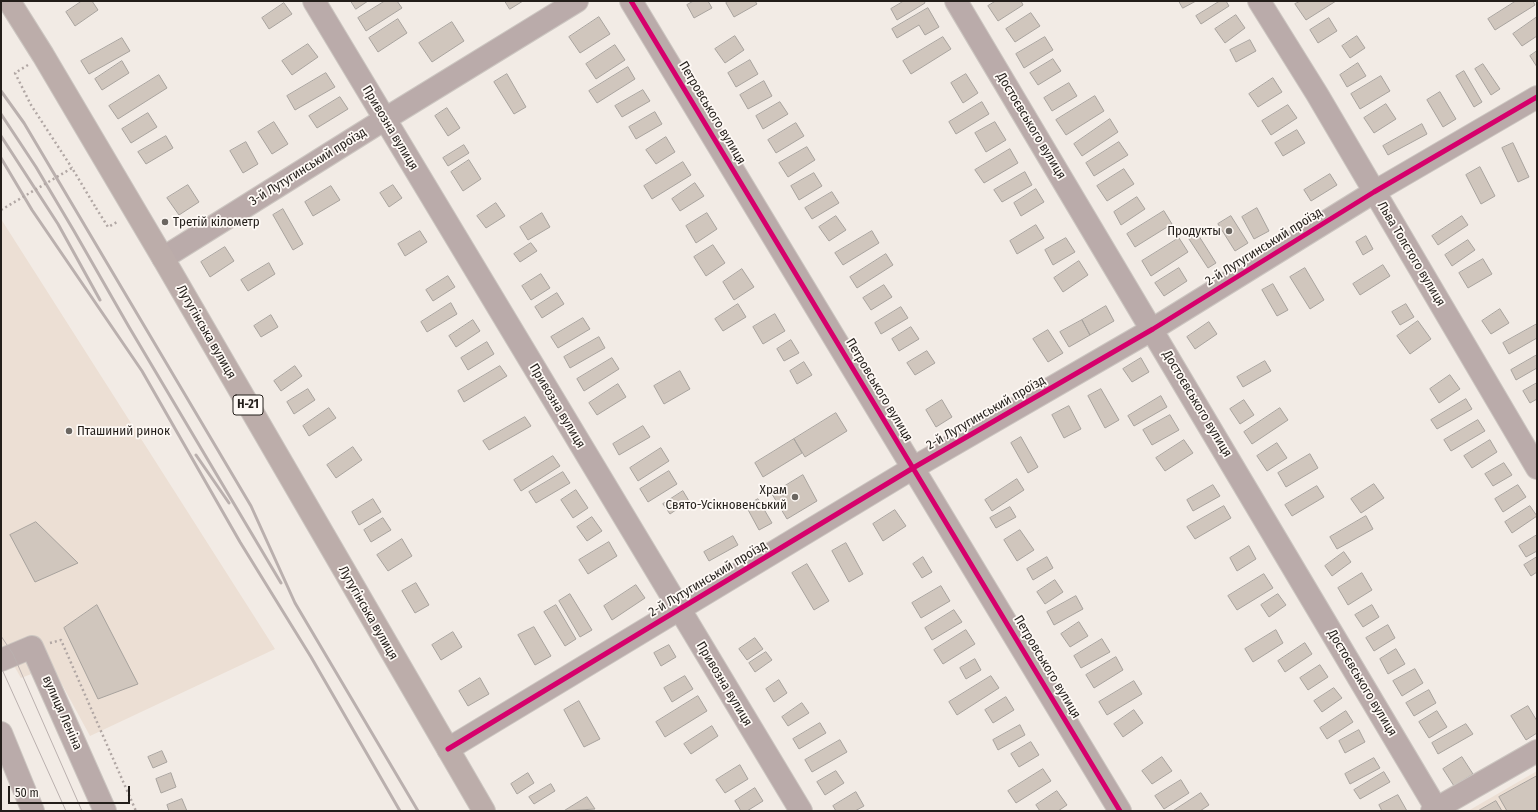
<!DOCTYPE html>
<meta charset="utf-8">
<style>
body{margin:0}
#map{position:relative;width:1538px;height:812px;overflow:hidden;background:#f2ebe5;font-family:"Fira Sans Condensed",sans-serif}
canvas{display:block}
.frame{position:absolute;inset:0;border:2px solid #231e1a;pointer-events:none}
.scale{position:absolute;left:8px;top:786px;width:122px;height:18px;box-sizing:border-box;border:2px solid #231e1a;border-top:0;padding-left:5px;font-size:12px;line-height:14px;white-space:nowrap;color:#231e1a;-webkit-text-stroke:3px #fef9f5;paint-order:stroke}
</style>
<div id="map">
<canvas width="1538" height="812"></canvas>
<div class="frame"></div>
<div class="scale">50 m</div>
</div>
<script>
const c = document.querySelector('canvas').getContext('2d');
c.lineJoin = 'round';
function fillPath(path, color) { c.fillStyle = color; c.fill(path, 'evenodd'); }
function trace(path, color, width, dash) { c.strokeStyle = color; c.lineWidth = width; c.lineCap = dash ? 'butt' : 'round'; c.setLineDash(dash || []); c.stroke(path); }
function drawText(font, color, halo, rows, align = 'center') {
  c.font = font + ' "Fira Sans Condensed",sans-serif'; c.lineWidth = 3.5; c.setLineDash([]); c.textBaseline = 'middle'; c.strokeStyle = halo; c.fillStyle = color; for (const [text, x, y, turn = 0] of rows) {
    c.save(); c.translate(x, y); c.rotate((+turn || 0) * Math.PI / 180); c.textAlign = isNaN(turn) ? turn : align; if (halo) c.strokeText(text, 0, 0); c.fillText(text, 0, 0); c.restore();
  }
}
fillPath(new Path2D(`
 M1,219L275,649L90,736L52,666L21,678L1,643Z
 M1537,771V811H1468Z`), '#ecdfd4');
const building = new Path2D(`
 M82,1H92L98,10L75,26L66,12Z
 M351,1H368L356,9Z
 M385,1H397L402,8L366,31L358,18Z
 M505,1H523L510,9Z
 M694,1H708L712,8L694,18L687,5Z
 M729,1H755L757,4L734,17L726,3Z
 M904,1H924L925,3L897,20L891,9Z
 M996,1H1021L1023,5L998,21L988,6Z
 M1179,1H1196L1183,8Z
 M1220,1H1226L1229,6L1201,24L1196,16Z
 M1301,1H1336L1306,20L1295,4Z
 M1516,1H1533L1535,5L1495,30L1488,19Z
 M284,3L292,14L269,29L262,18Z
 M928,8L939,27L925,35L919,25L897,38L892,29Z
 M1031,13L1040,26L1015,42L1006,29Z
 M1236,15L1245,28L1225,43L1215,29Z
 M599,17L610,34L580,53L569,37Z
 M1537,17V36L1522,46L1513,34Z
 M1329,18L1337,31L1318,43L1310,30Z
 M398,19L407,33L378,52L369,38Z
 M452,22L464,41L432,62L419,43Z
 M735,36L744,50L725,63L715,49Z
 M1357,36L1365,48L1350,58L1342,46Z
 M943,37L951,49L911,74L903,61Z
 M1045,37L1053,50L1024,68L1016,54Z
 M122,38L130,51L89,74L81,61Z
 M1250,40L1256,51L1236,62L1230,50Z
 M308,44L318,57L292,75L282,61Z
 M615,45L625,60L596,79L586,64Z
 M1537,51V67L1530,56Z
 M1053,59L1061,71L1038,85L1030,73Z
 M750,60L758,74L736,87L728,73Z
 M122,61L129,73L102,90L95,79Z
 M1358,63L1366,76L1347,87L1340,75Z
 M1483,64L1500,89L1491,95L1475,69Z
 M628,67L635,79L597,103L589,91Z
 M1464,71L1482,102L1474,107L1456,76Z
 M326,73L335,87L295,110L287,96Z
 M507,74L526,107L514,114L494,82Z
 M966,74L978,93L963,103L951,83Z
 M159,75L167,88L118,119L109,106Z
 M1381,76L1390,91L1360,109L1351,94Z
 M1273,78L1282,92L1258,107L1249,94Z
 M764,81L772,96L748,109L740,95Z
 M1069,83L1077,96L1052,111L1044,98Z
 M643,90L650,101L622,117L615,106Z
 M1440,92L1456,119L1443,127L1427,100Z
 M1095,96L1104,111L1066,135L1056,120Z
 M340,97L348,109L317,128L309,116Z
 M780,102L788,114L763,129L756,116Z
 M982,102L989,114L956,134L949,122Z
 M1386,104L1396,119L1374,133L1364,118Z
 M1288,105L1297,118L1271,135L1262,121Z
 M447,108L460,128L448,136L435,116Z
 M655,112L662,124L636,139L629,127Z
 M148,113L157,127L131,143L122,129Z
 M1110,119L1118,132L1082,156L1074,144Z
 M274,122L288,144L272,154L258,132Z
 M995,122L1006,140L986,152L975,133Z
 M796,123L804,136L776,153L768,140Z
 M1422,124L1427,134L1388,155L1383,146Z
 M1297,130L1305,143L1283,156L1275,143Z
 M166,136L173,148L146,164L138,152Z
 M666,137L675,152L656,164L646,150Z
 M246,142L258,164L243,173L230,151Z
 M1119,142L1128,155L1094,176L1086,163Z
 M1513,143L1529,177L1518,182L1502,148Z
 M464,145L469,153L448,166L443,158Z
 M807,147L815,160L788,177L779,163Z
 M1010,149L1018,163L984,183L975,170Z
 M469,160L481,179L463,191L451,172Z
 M683,162L691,175L652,199L644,186Z
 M1480,167L1495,196L1481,204L1466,175Z
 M1124,169L1134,184L1107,201L1097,186Z
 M1025,172L1032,185L1002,202L994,190Z
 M814,173L822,186L799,200L791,186Z
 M1330,174L1337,185L1311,201L1304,190Z
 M695,183L704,196L680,211L672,199Z
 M188,185L199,202L179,215L167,198Z
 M393,185L402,198L389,207L380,193Z
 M331,186L340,200L313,216L305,202Z
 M1036,189L1044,202L1021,216L1014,203Z
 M832,192L839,203L812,219L805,208Z
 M1137,197L1145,209L1121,225L1114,212Z
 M496,203L505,216L486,228L477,216Z
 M1257,208L1269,231L1254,239L1242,217Z
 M283,209L303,244L293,250L273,215Z
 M1164,211L1172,224L1135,247L1127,234Z
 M542,213L550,227L528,240L520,227Z
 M707,213L717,229L696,243L686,226Z
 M836,216L846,230L829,241L819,227Z
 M1231,216L1248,243L1235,251L1218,224Z
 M1462,216L1468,225L1438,245L1432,236Z
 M1036,225L1044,238L1017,254L1010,241Z
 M420,231L427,242L405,256L398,244Z
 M872,231L879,243L843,265L835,253Z
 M1197,233L1216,263L1208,268L1189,239Z
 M1366,236L1373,249L1363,255L1356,242Z
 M1066,238L1075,252L1053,265L1045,250Z
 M1179,238L1188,252L1151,276L1142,261Z
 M1468,240L1475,250L1452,266L1445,255Z
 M531,243L537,251L520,262L514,254Z
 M713,245L725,263L706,276L694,257Z
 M225,247L234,261L210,277L201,262Z
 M886,254L893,265L857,288L850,277Z
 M1483,259L1492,274L1468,288L1459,273Z
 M1079,261L1088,275L1063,292L1054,278Z
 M269,263L275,274L248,291L241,280Z
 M1383,265L1390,276L1360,295L1353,284Z
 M1179,268L1187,281L1164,296L1155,283Z
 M1305,268L1324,300L1310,309L1290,277Z
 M742,269L754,287L734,300L723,282Z
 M541,274L550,288L531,300L522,286Z
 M448,276L455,287L433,301L426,290Z
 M1273,284L1288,310L1277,316L1262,290Z
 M884,285L892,297L871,310L863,298Z
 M557,293L564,304L542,318L535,307Z
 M451,303L457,314L427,332L421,322Z
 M738,304L746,317L723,331L715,319Z
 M1406,304L1414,317L1400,325L1392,312Z
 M1106,306L1114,321L1090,335L1082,320Z
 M901,307L908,318L881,334L875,323Z
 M1500,309L1509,323L1491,334L1482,321Z
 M775,314L785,331L763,344L753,327Z
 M271,315L278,327L261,337L254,326Z
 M583,318L590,329L558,348L551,337Z
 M473,320L480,331L456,347L449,336Z
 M1082,320L1090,335L1069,347L1060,332Z
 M1418,321L1431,339L1410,354L1397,336Z
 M1209,322L1217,334L1195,349L1187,337Z
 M1537,324V338L1509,354L1503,343Z
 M911,327L919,339L899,351L892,339Z
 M1048,330L1063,353L1048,362L1033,339Z
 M599,337L605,348L570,368L564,357Z
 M791,340L799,353L784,361L777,349Z
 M487,342L494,354L468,370L461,358Z
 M927,351L935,363L915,375L907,363Z
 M1537,355V368L1516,380L1511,370Z
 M612,358L619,369L584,391L577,379Z
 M1141,358L1149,372L1132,382L1123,369Z
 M1265,361L1271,371L1243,387L1237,377Z
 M804,362L812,375L797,384L790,371Z
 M295,366L302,376L281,391L274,381Z
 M500,366L507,376L464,402L458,391Z
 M680,371L690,389L664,404L654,386Z
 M1450,375L1460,389L1439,403L1430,389Z
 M1537,383V399L1530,403L1523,391Z
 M618,384L626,397L597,415L589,403Z
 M308,389L315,400L294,414L287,402Z
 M1101,389L1119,420L1105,428L1088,396Z
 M1161,396L1167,407L1134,426L1128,416Z
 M1466,399L1472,409L1437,429L1431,420Z
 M942,400L952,417L936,427L926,410Z
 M1244,400L1254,415L1240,424L1230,409Z
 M1069,406L1081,429L1064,438L1052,415Z
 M329,408L336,418L309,436L303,426Z
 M1280,408L1288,420L1252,444L1244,432Z
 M836,413L847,431L805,457L794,439Z
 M1170,415L1179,430L1152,445L1143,430Z
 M525,417L531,426L489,450L483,441Z
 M1478,420L1485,431L1451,451L1444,440Z
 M643,426L650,437L619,455L613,444Z
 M1021,437L1038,467L1028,473L1011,443Z
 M794,439L802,453L763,477L755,463Z
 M1184,440L1193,453L1165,471L1156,458Z
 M1490,440L1497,452L1472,468L1464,456Z
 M1277,443L1287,458L1267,471L1257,456Z
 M353,447L362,460L336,478L327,465Z
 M661,448L669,461L638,481L630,468Z
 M1310,454L1318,468L1286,487L1278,473Z
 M553,456L560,466L521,491L514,480Z
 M1504,463L1512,475L1493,486L1485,474Z
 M669,471L677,484L648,502L640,489Z
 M563,472L570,483L536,503L529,492Z
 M803,475L817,501L787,519L772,494Z
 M1017,479L1024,490L992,511L985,500Z
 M1374,484L1384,498L1361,513L1351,499Z
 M1213,485L1220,496L1193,511L1187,500Z
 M1518,485L1526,497L1503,512L1495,499Z
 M1317,486L1324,497L1292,516L1285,505Z
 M576,490L588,508L573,518L561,500Z
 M683,491L689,501L670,514L663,504Z
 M373,499L381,512L359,525L352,512Z
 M758,499L772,523L759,530L746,506Z
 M1224,506L1231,518L1195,539L1187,527Z
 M1530,506L1537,516L1512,533L1505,522Z
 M1010,507L1016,517L996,528L990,518Z
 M895,510L906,526L883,541L873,524Z
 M1366,516L1373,529L1337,549L1330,537Z
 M592,517L602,531L587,541L577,527Z
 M383,518L391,530L371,542L364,530Z
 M36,522L78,563L35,582L10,535Z
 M1020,530L1034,550L1017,561L1004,540Z
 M1537,535V551L1526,557L1519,546Z
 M733,536L738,545L709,561L704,552Z
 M402,539L412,556L388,571L377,555Z
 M609,542L617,556L588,574L579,560Z
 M846,543L863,574L849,582L832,551Z
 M1249,546L1256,559L1237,571L1230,558Z
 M1344,552L1351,562L1332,576L1325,566Z
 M923,557L932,572L922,578L913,564Z
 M1047,557L1053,568L1033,580L1027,569Z
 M1537,557V572L1531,576L1524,565Z
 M807,564L829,601L814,610L792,573Z
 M1362,573L1372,590L1348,605L1338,588Z
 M1264,574L1273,588L1237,610L1228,596Z
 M1055,580L1063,592L1045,604L1037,592Z
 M416,583L429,605L415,613L402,591Z
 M636,585L645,598L612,620L604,606Z
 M941,586L950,601L921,618L912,603Z
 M570,594L592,630L580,637L559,601Z
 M1278,594L1286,605L1269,617L1261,605Z
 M1076,596L1083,609L1054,625L1047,612Z
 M97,605L138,684L98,699L64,628Z
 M556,605L576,639L565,646L544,612Z
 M1372,605L1379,617L1363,627L1355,615Z
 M954,610L962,622L932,640L925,628Z
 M1079,622L1088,636L1070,647L1061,634Z
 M1388,625L1395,638L1374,651L1366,638Z
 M534,627L551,656L535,665L518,635Z
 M966,630L975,644L943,664L934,650Z
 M1276,630L1283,643L1253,662L1245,649Z
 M453,632L462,647L441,660L432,645Z
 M755,638L763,649L747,660L739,649Z
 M1102,639L1110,652L1081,668L1074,656Z
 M1305,643L1312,654L1285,672L1278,661Z
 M669,645L676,657L661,666L654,653Z
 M1396,649L1405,664L1388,674L1380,659Z
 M766,652L772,660L755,672L749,663Z
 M1116,657L1123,670L1094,688L1086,675Z
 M975,659L981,670L966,679L960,668Z
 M1320,665L1328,677L1308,690L1300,678Z
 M1415,669L1423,683L1402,696L1393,681Z
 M685,676L693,689L672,702L664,688Z
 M991,676L999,688L957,715L949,702Z
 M480,678L489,694L468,706L459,691Z
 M779,680L787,693L774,702L766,689Z
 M1134,681L1142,694L1107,715L1099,702Z
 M1334,688L1342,698L1322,712L1314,701Z
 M1429,690L1436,703L1414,716L1406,703Z
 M698,696L707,711L665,737L656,722Z
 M1006,697L1014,710L993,723L985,710Z
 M579,701L600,739L584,747L564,710Z
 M802,703L809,713L788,726L782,717Z
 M1528,706L1537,721V733L1526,740L1511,716Z
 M1134,710L1143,723L1123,737L1114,724Z
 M1346,711L1353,722L1327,739L1320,728Z
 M1437,711L1447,727L1429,738L1419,722Z
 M820,723L826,733L799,749L793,739Z
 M1466,724L1473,734L1438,754L1432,743Z
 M1020,725L1025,735L998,750L993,740Z
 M712,726L718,736L691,754L684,744Z
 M1359,730L1365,742L1345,753L1339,741Z
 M840,740L847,752L812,772L805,760Z
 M1031,742L1039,755L1019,767L1011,754Z
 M162,751L167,762L153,768L148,757Z
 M1162,757L1172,771L1152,784L1142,771Z
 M1462,757L1473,774L1454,786L1443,769Z
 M1374,758L1380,768L1350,784L1345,774Z
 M740,765L748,779L725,793L716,780Z
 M1043,769L1051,781L1016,803L1008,791Z
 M836,771L844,783L825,795L817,782Z
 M1384,772L1390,782L1360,799L1354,790Z
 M171,773L176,787L161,793L156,779Z
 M528,773L534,783L517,794L511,784Z
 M1537,776V811H1507L1499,797Z
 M1181,780L1189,793L1164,809L1155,796Z
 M551,784L555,791L534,804L529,797Z
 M755,788L763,801L747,811H741L735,801Z
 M1057,791L1067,805L1058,811H1040L1036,805Z
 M856,792L864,806L855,811H836L833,806Z
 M1201,793L1209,805L1200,811H1173Z
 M1398,795L1407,811H1382L1379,805Z
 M587,797L595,809L564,811Z
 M182,799L187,811H169L167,805Z
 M1496,801L1502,811H1478Z`);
fillPath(building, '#d0c6bd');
trace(building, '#a8a39e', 1);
const minor = new Path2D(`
 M314,1L801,811
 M631,1L1120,811
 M956,1L1436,808
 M1259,1L1317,94L1537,468
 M163,258L385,119L577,1
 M1,660L32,647L105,811
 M1,733L33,811
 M448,749L913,468L1153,329L1374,192L1537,97
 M1432,811L1537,751`);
const major = new Path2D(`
 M9,1L43,55L163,258L484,811`);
trace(minor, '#ccc6c1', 24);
trace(major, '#ccc6c1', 24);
trace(new Path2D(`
 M28,65L15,73L31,105L72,168
 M96,208L108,227L119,221
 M50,643L61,640L136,811`), '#b1a7a4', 2.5, [2, 3]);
trace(minor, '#baabaa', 22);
trace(major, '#bcadaa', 22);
trace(new Path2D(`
 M1,636L13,654L82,811
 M1,667L66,811`), '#bab0ae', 1);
trace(new Path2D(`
 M1,91L24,123L251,506L295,603L418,811
 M1,114L36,167L74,231L129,327L281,583
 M1,136L58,224L100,300
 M1,158L32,210L142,371L240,542L311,657L400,811
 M196,455L229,503`), '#bab0ae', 3);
trace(new Path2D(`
 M1,210L72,168L96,208`), '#b1a7a4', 2.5, [2, 3]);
trace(new Path2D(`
 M631,1L1120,811
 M448,749L913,468L1153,329L1374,192L1537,97`), '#d6006c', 5);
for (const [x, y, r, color] of [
 [165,222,4,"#6b6661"],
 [1229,231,4,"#6b6661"],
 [69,431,4,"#6b6661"],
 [795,497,4,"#6b6661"]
]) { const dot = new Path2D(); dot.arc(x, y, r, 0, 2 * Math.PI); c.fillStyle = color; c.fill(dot); trace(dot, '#fef9f5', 1.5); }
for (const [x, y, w] of [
 [248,405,30]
]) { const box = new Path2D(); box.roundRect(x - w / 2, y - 10, w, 20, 3); c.fillStyle = '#fef9f5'; c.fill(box); trace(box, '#231e1a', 1); }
drawText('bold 12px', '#231e1a', null, [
 ["Н-21",248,405]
]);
drawText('13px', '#231e1a', '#fef9f5', [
 ["Петровського вулиця",712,113,59],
 ["Достоєвського вулиця",1031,126,59],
 ["Привозна вулиця",390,128,59],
 ["3-й Лутугинський проїзд",308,167,-32],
 ["2-й Лутугинський проїзд",1264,247,-32],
 ["Льва Толстого вулиця",1411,254,59],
 ["Лутугінська вулиця",206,332,60],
 ["Петровського вулиця",879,390,59],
 ["Достоєвського вулиця",1197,404,59],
 ["Привозна вулиця",557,406,59],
 ["2-й Лутугинський проїзд",986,413,-30],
 ["2-й Лутугинський проїзд",708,579,-31],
 ["Лутугінська вулиця",368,613,60],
 ["Петровського вулиця",1047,667,59],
 ["Достоєвського вулиця",1362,683,59],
 ["Привозна вулиця",724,684,59],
 ["вулиця Леніна",62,713,66]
]);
drawText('13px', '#231e1a', '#fef9f5', [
 ["Третій кілометр",173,222],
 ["Продукты",1221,231,"right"],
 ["Пташиний ринок",77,431],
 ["Храм",787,490,"right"],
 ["Свято-Усікновенський",787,505,"right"]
], 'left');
</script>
